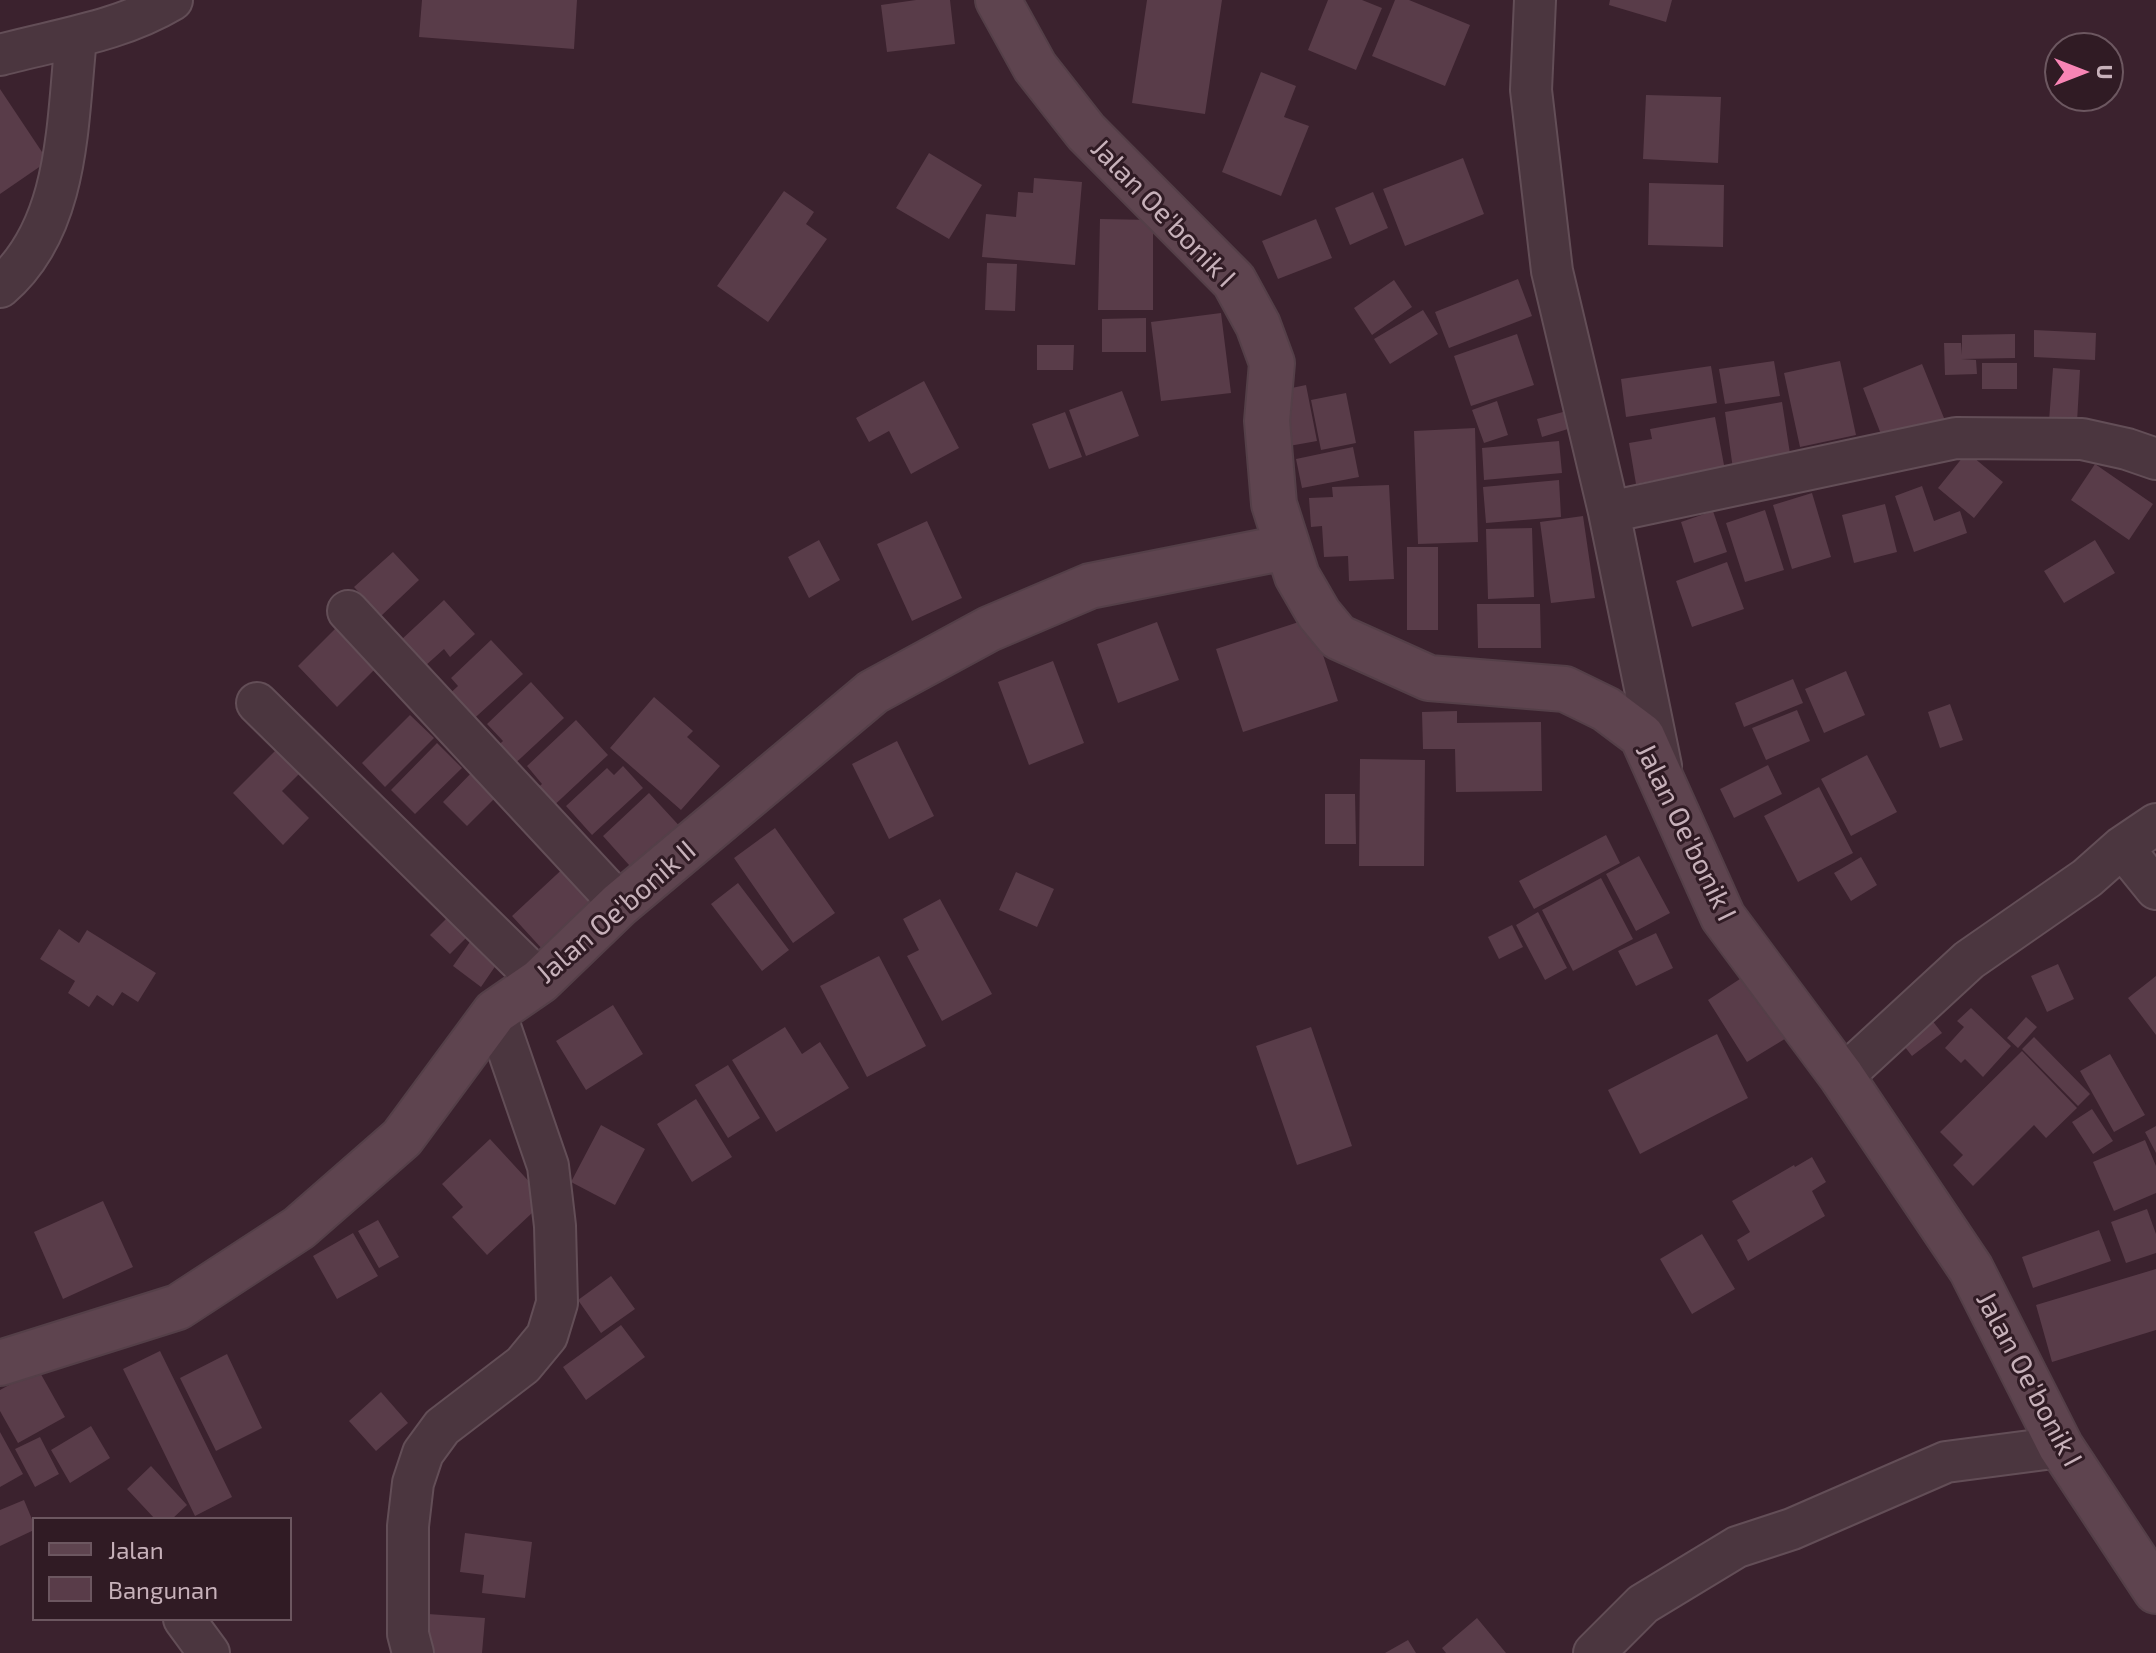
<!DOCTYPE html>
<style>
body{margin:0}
#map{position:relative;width:2156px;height:1653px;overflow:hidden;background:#3b222e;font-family:"Exo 2",sans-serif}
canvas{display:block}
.legend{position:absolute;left:32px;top:1517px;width:260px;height:104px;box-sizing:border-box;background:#301b24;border:2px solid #6c5760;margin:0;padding:10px 14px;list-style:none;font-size:24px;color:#c7b1ba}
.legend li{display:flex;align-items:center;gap:16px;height:40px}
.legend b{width:40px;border:2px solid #6c5760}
.north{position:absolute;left:2044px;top:32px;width:80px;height:80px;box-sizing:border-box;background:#301b24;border:2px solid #6c5760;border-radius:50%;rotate:90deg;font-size:22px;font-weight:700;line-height:32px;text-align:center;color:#c7b1ba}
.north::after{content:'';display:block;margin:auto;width:28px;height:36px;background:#f885b5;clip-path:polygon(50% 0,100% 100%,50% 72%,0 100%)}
</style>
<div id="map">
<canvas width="2156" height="1653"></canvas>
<ul class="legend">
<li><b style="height:10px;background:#5e444f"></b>Jalan</li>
<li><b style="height:22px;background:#593c49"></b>Bangunan</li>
</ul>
<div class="north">U</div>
</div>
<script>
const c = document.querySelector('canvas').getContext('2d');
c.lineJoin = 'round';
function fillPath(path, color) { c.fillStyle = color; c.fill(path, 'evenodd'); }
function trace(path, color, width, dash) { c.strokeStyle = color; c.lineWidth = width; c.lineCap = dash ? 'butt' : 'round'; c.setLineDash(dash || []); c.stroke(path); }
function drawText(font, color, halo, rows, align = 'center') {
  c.font = font + ' "Exo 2",sans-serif'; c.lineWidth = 6; c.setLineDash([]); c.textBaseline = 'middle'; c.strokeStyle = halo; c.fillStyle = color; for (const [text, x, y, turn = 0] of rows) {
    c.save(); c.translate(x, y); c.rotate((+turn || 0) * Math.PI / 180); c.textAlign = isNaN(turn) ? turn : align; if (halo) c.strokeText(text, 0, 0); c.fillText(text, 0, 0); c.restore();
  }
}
fillPath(new Path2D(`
 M422,0H577L574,49L419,37Z
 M916,0H950L955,44L887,52L881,5Z
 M1147,0H1222L1205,114L1132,103Z
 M1328,0H1362L1382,8L1356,70L1308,50Z
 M1395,0H1409L1470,25L1445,86L1372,56Z
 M1610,0H1672L1666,22L1609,5Z
 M1261,72L1296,86L1284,117L1309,126L1281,196L1222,172Z
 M0,89L48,161L0,194Z
 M1646,95L1721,97L1718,163L1643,159Z
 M929,153L982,185L949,239L896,208Z
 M1463,158L1484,214L1405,246L1383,189Z
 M1034,178L1082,182L1075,265L982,257L986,214L1016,217L1018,192L1033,193Z
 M1649,183L1724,185L1723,247L1648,245Z
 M784,191L814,212L806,224L827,239L768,322L717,286Z
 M1373,192L1388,228L1350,245L1335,208Z
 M1100,219L1153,220V310H1098Z
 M1316,219L1332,258L1278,279L1262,241Z
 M987,263L1017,264L1015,311L985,310Z
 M1518,279L1532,316L1449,348L1435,312Z
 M1394,280L1412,307L1372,335L1354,308Z
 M1423,310L1438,334L1390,364L1374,339Z
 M1221,313L1231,393L1161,401L1151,322Z
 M1146,318V352H1102V319Z
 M2034,330L2096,333L2095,360L2034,357Z
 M1517,334L1534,385L1471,406L1454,356Z
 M2015,334V358L1961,359L1976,360L1977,374L1945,375L1944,343H1961L1962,355V335Z
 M1037,345H1074L1073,370H1037Z
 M1774,361L1780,396L1725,404L1719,369Z
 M1840,361L1856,435L1800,447L1784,373Z
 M1982,363H2017V389H1982Z
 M1922,364L1946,423L1886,447L1863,388Z
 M1711,366L1717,403L1626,417L1621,379Z
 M2053,368L2080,370L2077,422L2049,421Z
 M924,381L959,448L911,474L889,431L869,442L856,418Z
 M1306,385L1317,441L1289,446L1277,391Z
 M1122,391L1139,436L1086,456L1069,410Z
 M1346,393L1356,443L1321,450L1311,400Z
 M1497,401L1508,435L1484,443L1472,410Z
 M1782,402L1791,460L1733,469L1725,412Z
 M1065,412L1082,457L1049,469L1032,424Z
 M1563,412L1568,429L1542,437L1537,419Z
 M1715,417L1727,481L1659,493L1656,480L1636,484L1629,443L1652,439L1650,429Z
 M1475,428L1478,542L1418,544L1414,431Z
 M1559,441L1562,473L1484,480L1482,448Z
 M1353,447L1359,477L1302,488L1296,459Z
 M1967,452L2003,482L1974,518L1938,488Z
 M2095,464L2153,504L2129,540L2071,500Z
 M1559,480L1561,517L1486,523L1483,487Z
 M1389,485L1394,579L1349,581L1348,556L1324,557L1322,526L1311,527L1309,498L1333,497L1332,487Z
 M1922,486L1934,521L1960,511L1967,533L1914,552L1895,496Z
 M1812,493L1831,557L1792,569L1773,505Z
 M1885,504L1897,552L1854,563L1842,515Z
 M1765,510L1784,570L1745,582L1726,523Z
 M1713,511L1727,552L1694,563L1681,522Z
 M1583,516L1595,598L1551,603L1540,522Z
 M927,521L962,598L912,621L877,544Z
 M1532,528L1534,597L1488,599L1486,529Z
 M819,540L840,580L809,598L788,557Z
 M2095,540L2115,573L2064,603L2044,571Z
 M1407,547H1438V630H1407Z
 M393,552L419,580L381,616L354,587Z
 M1727,562L1744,609L1692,627L1676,581Z
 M444,600L475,634L450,657L444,649L425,666L401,640Z
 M1477,604H1540L1541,648H1478Z
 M1311,618L1338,701L1243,732L1216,649Z
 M1157,622L1179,680L1118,703L1097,644Z
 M339,625L379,665L337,707L298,666Z
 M491,640L523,674L467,725L444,699L458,686L451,678Z
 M1053,661L1084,743L1029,765L998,682Z
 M1846,671L1865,715L1824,733L1805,689Z
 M1793,679L1803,703L1744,727L1735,703Z
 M531,682L564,718L508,770L491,752L503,741L487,724Z
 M654,697L693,731L687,737L720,766L681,810L610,748Z
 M1950,704L1963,740L1940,748L1928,712Z
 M1797,710L1810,741L1766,760L1752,728Z
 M1457,711V723L1541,722L1542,791L1456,792L1455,749H1423L1422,712Z
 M410,715L434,738L385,787L362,763Z
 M576,720L608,755L548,811L532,793L542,784L527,766Z
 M287,739L310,763L282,791L309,818L283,845L233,793Z
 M897,741L934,816L889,839L852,764Z
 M437,743L462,768L415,814L391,790Z
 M1867,755L1897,812L1851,836L1821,779Z
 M1360,759L1425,760L1424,866H1359Z
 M1768,765L1782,794L1734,818L1720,789Z
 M623,766L643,788L592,835L566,806L607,768L614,775Z
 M477,767L502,791L467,826L443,802Z
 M1819,787L1853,853L1798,882L1764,816Z
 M649,793L685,832L638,875L603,836Z
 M1325,794H1355L1356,844H1325Z
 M775,828L835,913L793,943L734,858Z
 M1606,835L1620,863L1534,909L1519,881Z
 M1639,856L1670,913L1636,931L1606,874Z
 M1861,857L1877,885L1851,901L1834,873Z
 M570,862L611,908L554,962L512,916Z
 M1016,872L1054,889L1037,927L999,910Z
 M1601,878L1633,939L1573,971L1542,910Z
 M738,883L789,950L762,971L711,904Z
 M940,899L992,994L942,1021L907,956L919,950L903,919Z
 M1538,912L1567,968L1545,980L1516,925Z
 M450,915L469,935L450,954L430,935Z
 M1512,925L1523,947L1499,959L1488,937Z
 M59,929L79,943L87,930L156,973L138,1002L122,992L113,1006L97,995L89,1007L68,993L75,981L40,959Z
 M477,932L505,952L481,987L453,966Z
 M1656,933L1673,968L1636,986L1618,951Z
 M879,956L926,1046L867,1077L820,986Z
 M2058,964L2074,999L2047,1012L2031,976Z
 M1749,973L1788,1037L1747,1062L1708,1000Z
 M2156,976V1035L2128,998Z
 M613,1005L643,1054L586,1090L556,1041Z
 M1971,1008L2011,1046L1983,1077L1965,1059L1961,1063L1945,1048L1964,1027L1957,1021Z
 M1924,1010L1942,1033L1912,1056L1894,1033Z
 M2026,1017L2037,1027L2018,1048L2007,1038Z
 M785,1027L802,1054L820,1042L849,1088L776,1132L732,1060Z
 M1311,1027L1352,1146L1297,1165L1256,1046Z
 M1717,1034L1748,1098L1640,1154L1608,1090Z
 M2034,1037L2090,1094L2078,1106L2022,1049Z
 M2022,1051L2077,1108L2046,1138L2034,1125L1973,1186L1953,1165L1963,1155L1940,1132Z
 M2110,1054L2145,1115L2114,1132L2080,1071Z
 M728,1065L760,1118L728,1138L695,1085Z
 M696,1099L732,1157L692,1182L657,1124Z
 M2092,1109L2113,1141L2093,1154L2072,1122Z
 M601,1125L645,1149L615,1205L571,1182Z
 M2156,1126V1153L2145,1132Z
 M490,1139L546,1200L487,1255L452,1217L463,1207L442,1184Z
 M2145,1140L2156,1166V1193L2114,1211L2093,1162Z
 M1812,1157L1826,1182L1812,1191L1825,1216L1748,1261L1737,1240L1750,1232L1732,1201L1794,1165L1795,1167Z
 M103,1201L133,1267L63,1299L34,1232Z
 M2147,1209L2156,1234V1253L2126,1263L2111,1222Z
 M378,1220L399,1257L379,1268L358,1231Z
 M2099,1230L2111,1261L2033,1288L2022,1257Z
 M353,1233L378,1276L337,1299L313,1256Z
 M1702,1234L1735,1289L1692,1314L1660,1259Z
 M2156,1269V1330L2052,1362L2036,1305Z
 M611,1276L635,1309L601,1333L578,1300Z
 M621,1325L645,1357L586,1400L563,1367Z
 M160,1351L232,1497L195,1516L123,1369Z
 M227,1354L262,1428L216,1451L180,1378Z
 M38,1369L65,1417L18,1443L0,1411V1390Z
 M381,1392L408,1423L376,1451L349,1421Z
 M91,1426L110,1458L70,1483L51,1450Z
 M0,1432L23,1474L0,1487Z
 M40,1437L59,1474L35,1487L15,1449Z
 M151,1466L187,1505L172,1519H155L127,1489Z
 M24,1500L34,1524V1530L0,1546V1510Z
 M465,1533L532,1542L525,1598L482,1593L484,1575L460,1572Z
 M428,1614L485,1618L482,1653H425Z
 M1477,1618L1506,1653H1446L1442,1648Z
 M1408,1640L1416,1653H1385Z`), '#593c49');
const street = new Path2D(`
 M1535,0L1531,90L1552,271L1609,512L1661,766
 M0,55C59,39 118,32 172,0
 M0,287C70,227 67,122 76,38
 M1609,512L1956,438L2082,439L2127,449L2156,459
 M348,611L620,904
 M257,703L540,981
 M2122,847L2156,889
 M1842,1077L1969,960L2087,878L2122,847L2156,824
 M184,1619L209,1653
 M413,1653L408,1634V1526L413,1483L423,1453L442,1427L523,1365L547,1336L557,1303L555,1226L548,1166L495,1012
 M1594,1653L1643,1604L1737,1547L1792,1529L1946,1462L2061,1447`);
const secondary = new Path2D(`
 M998,0L1035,67L1086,132L1234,281L1258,325L1272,363L1267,421L1274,504L1297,576L1319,614L1338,637L1429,678L1565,689L1606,709L1642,736L1723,917L1842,1077L1971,1269L2061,1447L2156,1591
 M0,1363L178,1307L299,1228L402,1138L495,1012L540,981L620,904L873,692L989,629L1090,586L1287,547`);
trace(street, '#634e57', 44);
trace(secondary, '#543f48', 48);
trace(street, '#4b363f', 40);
trace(secondary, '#5e444f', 44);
drawText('28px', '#c7b1ba', '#301b24', [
 ["Jalan Oe'bonik I",1163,213,46],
 ["Jalan Oe'bonik I",1686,832,64],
 ["Jalan Oe'bonik II",616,912,-41],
 ["Jalan Oe'bonik I",2029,1379,62]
]);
</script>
